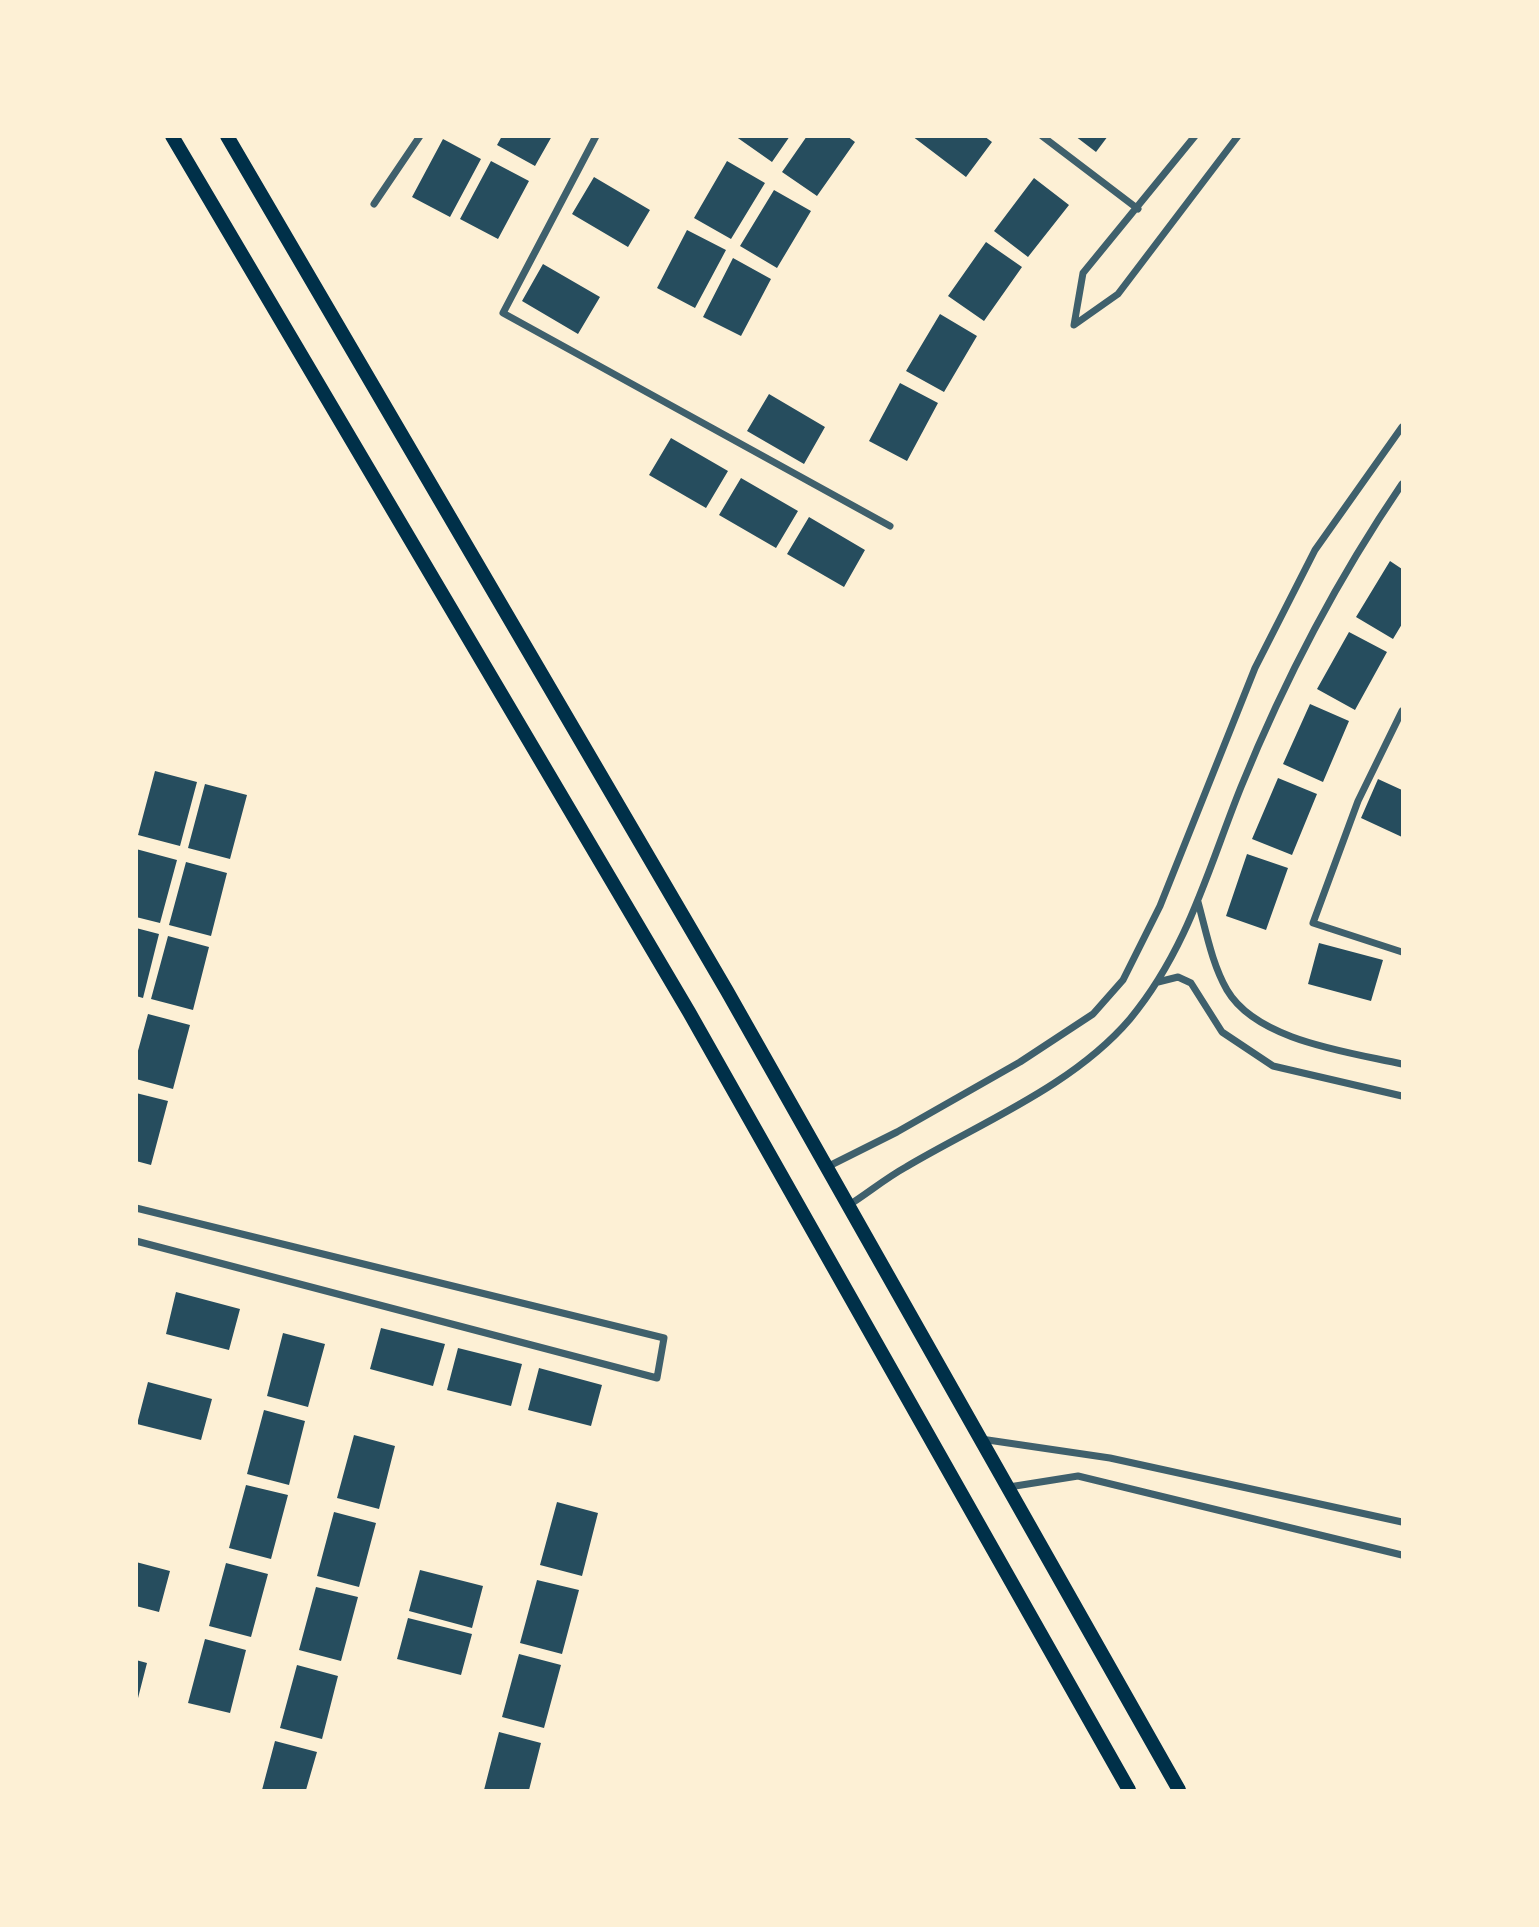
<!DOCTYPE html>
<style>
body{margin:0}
#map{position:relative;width:1539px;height:1927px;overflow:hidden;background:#fdf0d5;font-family:Helvetica,sans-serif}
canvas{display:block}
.frame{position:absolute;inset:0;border:138px solid #fdf0d5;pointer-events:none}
</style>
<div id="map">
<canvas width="1539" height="1927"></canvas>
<div class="frame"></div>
</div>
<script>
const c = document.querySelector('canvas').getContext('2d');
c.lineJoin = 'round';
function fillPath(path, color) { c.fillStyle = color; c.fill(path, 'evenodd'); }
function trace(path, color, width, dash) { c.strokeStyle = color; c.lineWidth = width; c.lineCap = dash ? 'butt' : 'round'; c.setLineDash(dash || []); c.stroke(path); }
fillPath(new Path2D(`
 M502,136H552L535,166L497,145Z
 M735,136H790L772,162Z
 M807,136H847L855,142L817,196L782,172Z
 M912,136H984L992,142L966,177Z
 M1075,136H1108L1096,152Z
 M443,139L481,159L450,217L412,197Z
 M491,161L529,181L498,239L460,219Z
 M727,161L765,183L731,239L694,218Z
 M594,177L650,210L628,247L572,214Z
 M1034,178L1069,205L1028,257L994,231Z
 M774,190L811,211L777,268L740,246Z
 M687,230L726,250L695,308L657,288Z
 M986,242L1022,267L984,321L948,296Z
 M733,258L771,279L741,336L703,317Z
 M543,264L600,297L578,334L522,301Z
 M940,314L977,336L944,392L906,371Z
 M900,383L938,403L907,461L869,441Z
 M769,394L825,427L804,464L747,431Z
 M671,438L728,471L706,508L649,475Z
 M741,478L798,511L776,548L719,515Z
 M809,517L865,550L844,587L787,554Z
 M1390,561L1402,569V624L1393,639L1356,617Z
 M1349,632L1387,652L1355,710L1317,689Z
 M1310,704L1349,721L1323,782L1283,764Z
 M155,771L197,782L180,846L138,835Z
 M1278,778L1317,794L1292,855L1252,839Z
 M1378,779L1402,790V837L1361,818Z
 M205,784L247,795L230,859L188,848Z
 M136,849L177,860L160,923L136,917Z
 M1247,854L1288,868L1266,930L1226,916Z
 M186,862L227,873L211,936L169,925Z
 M136,928L159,934L143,998L136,996Z
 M168,936L209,947L193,1010L151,999Z
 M1319,943L1383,960L1371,1001L1308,984Z
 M148,1014L190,1025L173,1089L136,1079V1058Z
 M136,1093L168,1101L151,1165L136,1161Z
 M176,1292L240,1309L229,1350L166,1334Z
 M381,1328L445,1344L433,1386L370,1369Z
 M283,1333L325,1344L308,1407L267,1396Z
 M458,1348L522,1364L511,1406L447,1390Z
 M539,1368L602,1385L591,1426L528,1410Z
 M148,1382L212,1399L201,1440L137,1424Z
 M264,1410L305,1421L289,1485L247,1474Z
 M354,1435L395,1446L379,1509L337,1498Z
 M246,1485L288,1495L271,1559L229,1548Z
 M557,1502L598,1513L582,1576L540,1565Z
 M334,1512L376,1523L359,1587L317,1576Z
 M136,1562L170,1571L159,1612L136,1606Z
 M226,1563L268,1574L251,1637L209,1626Z
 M420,1570L483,1586L472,1628L409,1611Z
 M537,1580L579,1590L562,1654L520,1643Z
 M316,1587L358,1597L341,1661L299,1650Z
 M408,1618L472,1634L461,1675L397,1659Z
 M205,1639L246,1650L230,1713L188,1703Z
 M519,1654L561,1665L544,1728L502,1717Z
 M136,1660L147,1663L137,1702L136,1701Z
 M297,1665L338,1676L322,1739L280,1728Z
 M499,1732L541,1743L529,1790H484Z
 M275,1741L317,1752L306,1790H262Z`), '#264d5e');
trace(new Path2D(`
 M596,136L503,313L890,526
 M1042,136L1138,209
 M1195,136L1083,273L1074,325L1118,294L1238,136
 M374,204L420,136
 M1402,711L1358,801L1313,923L1402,952
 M1198,902C1206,931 1212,964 1227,990C1257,1041 1349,1052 1402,1064
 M1158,982L1178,977L1191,983L1222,1032L1273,1066L1402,1096
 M827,1167L897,1132L1020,1062L1093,1014L1123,980L1160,906L1255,668L1315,550L1402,427
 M849,1205C868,1193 886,1178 906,1167C980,1123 1073,1086 1130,1019C1188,949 1208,869 1241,787C1284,681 1338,578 1402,484
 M136,1208L664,1338L657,1378L136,1241
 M981,1439L1110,1458L1402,1522
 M1009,1487L1078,1476L1402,1555`), '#3f606c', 7);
trace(new Path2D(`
 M172,136L689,1012L1129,1790
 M227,136L727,991L1179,1790`), '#003049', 14);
</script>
